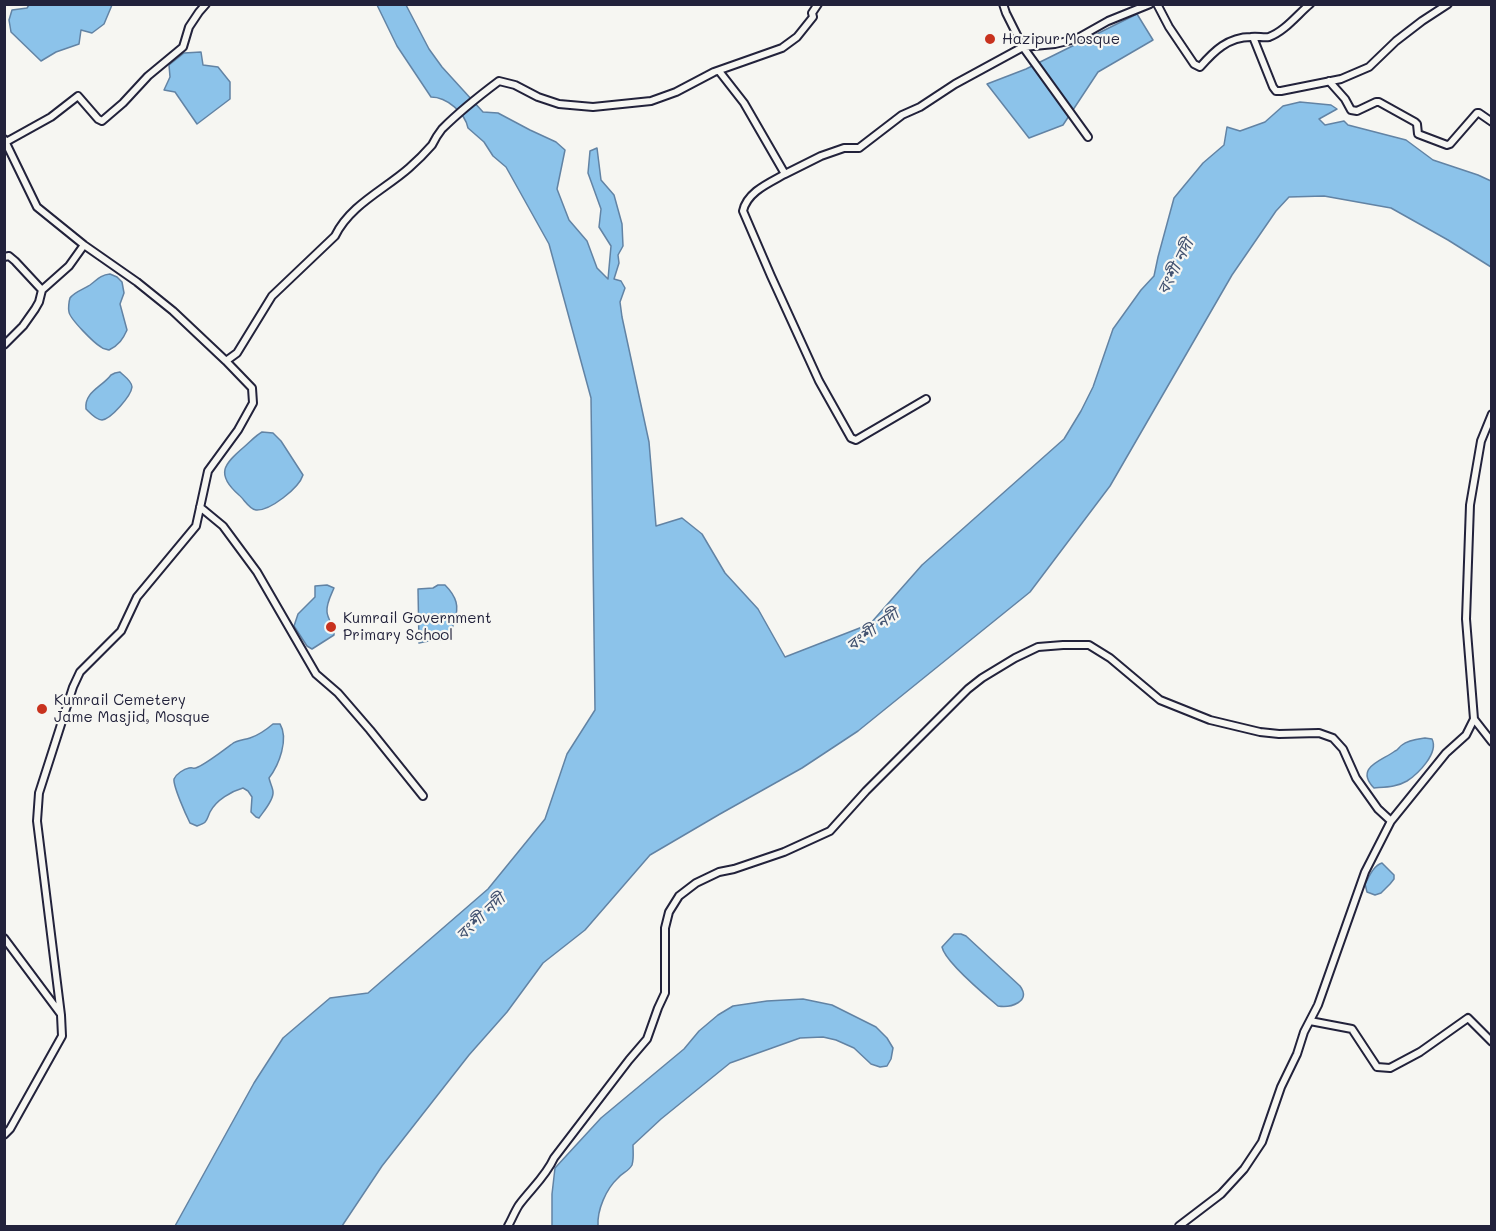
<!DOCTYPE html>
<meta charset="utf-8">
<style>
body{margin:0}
#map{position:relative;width:1496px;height:1231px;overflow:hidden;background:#f6f6f2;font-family:Mali,sans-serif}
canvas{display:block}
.frame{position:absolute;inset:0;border:6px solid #22223b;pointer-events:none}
</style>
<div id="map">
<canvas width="1496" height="1231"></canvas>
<div class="frame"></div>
</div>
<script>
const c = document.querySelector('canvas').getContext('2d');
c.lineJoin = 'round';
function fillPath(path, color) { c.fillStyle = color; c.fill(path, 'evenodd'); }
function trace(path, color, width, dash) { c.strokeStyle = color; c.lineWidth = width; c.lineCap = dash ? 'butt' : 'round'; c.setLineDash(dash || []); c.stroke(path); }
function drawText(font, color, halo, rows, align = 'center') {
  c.font = font + ' Mali,"Noto Sans Bengali",sans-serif'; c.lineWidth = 4.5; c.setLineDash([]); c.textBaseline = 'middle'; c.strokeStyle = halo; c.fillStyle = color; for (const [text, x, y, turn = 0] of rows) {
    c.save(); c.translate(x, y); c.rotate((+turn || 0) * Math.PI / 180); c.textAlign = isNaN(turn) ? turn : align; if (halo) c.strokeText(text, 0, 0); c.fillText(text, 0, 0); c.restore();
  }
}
const water = new Path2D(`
 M29,5V4L112,5L104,24L92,33L81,30L79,44L56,52L41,61L11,32L9,20L12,10L27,8Z
 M377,5H406L429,49L442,67L483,112L498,113L530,130L556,142L565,150L557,189L569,220L587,241L597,268L608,279L611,246L599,227L601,209L588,173L590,151L597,148L601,180L614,195L622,224L623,246L618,255L619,263L614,279L621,281L625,288L620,302L622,317L649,442L656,526L682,518L702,534L725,573L758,609L785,657L870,624L922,565L1064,439L1081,411L1093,387L1113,329L1141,290L1154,276L1158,257L1174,198L1203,163L1224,145L1227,127L1240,131L1265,122L1283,106L1300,102L1331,105L1337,109L1319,119L1325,125L1344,121L1348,125L1406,140L1433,160L1478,175L1491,181V267L1448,240L1391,208L1324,196L1289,197L1276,211L1232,275L1110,486L1030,592L858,731L802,768L720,814L650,855L585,930L543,963L507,1012L469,1055L382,1166L342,1226H175L254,1083L283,1038L330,998L368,993L488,889L545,819L567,754L595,710L591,398L549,244L506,167L493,156L484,142L468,128C465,113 447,97 431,97L397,46Z
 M1137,14L1153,40L1098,72L1063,125L1029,138L987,84L1026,69Z
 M201,52L203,65L218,67L230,82V99L197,124L175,92L164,90L170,77L169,65L184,53Z
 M110,274L117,277L122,282L124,293L120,304L127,330C123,339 119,345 109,350C106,349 103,349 101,347C94,343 70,319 69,312C68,309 69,301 70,298C74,292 84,289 90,285C97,280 100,275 110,274Z
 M120,372C124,376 132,381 132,387C131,396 111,419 102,420C96,420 90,413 86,409C84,392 102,387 111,375L115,373Z
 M262,432L273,433L281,441L303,475C299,488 270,511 256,510C249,509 244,499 239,495C215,474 224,464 244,447C250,442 255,436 262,432Z
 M327,585L334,588C331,595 326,604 327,612C328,621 335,626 334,635L312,649L307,646L294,626L298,614L315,597V586Z
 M438,585H445C450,590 454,595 456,602C459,612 452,633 445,640H433L419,643L418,589L433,588Z
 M273,724H280C289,739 279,765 269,778C270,783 273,788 273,792C274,800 263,812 259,818L256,817L251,812L252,797L248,791L243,788C232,791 216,800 210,812C206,821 208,822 197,826L190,823C186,815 173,786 174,779C176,774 184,769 189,768C195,767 192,770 198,767C207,763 224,750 232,744C237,740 244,740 250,738C259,735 266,730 273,724Z
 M1425,738L1432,739C1439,753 1418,774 1407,781C1397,787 1385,787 1374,788C1354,767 1382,761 1395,751C1398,750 1399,747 1402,745C1408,740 1418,739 1425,738Z
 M1382,863L1394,875V879L1390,884L1381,893L1375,895L1367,892L1365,884C1369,877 1373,866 1382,863Z
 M954,934H961L966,936L1020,986C1032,1002 1010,1008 998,1006C985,995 945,962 942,947Z
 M803,999L832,1005L876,1027L887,1038L893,1048L891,1059L887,1066L880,1067L871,1064L854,1048L836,1040L823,1037L800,1038L730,1063L661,1119L633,1145C633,1152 634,1158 632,1165C629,1171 622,1173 618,1178C606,1189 597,1210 598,1226H552V1194L555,1168L601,1118L684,1049L699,1031L718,1015L733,1006L767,1001Z`);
fillPath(water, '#8cc3ea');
trace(water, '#6283a4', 1.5);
const street = new Path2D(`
 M1003,4L1006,13L1023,47L1088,137
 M1157,4L1169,27L1194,64L1200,67C1214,51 1228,37 1251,37C1257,36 1264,38 1269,37C1285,31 1297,15 1310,4
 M1253,37L1273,87L1276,91H1281L1341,79L1369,67L1396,41L1422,21L1448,4
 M719,71L744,103L785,174L821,156L844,148H859L902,115L920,107L955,84L1023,47L1055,44L1076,39L1108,21L1150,4
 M1329,81L1345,99L1351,110L1357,111L1376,102H1379L1415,122L1417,124L1418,134L1447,145L1450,144L1477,113H1479L1492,122
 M4,139L37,207L84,245L137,282L173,311L226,361L252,388L253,403L238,430L208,471L196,526L137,597L121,631L80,672L73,687L39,793L37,821L61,1015L62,1036L10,1129L4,1135
 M6,142L51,117L78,96L98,119L102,121L123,103L148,76L183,47L189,27L199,12L206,4
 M785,174C769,183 747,192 743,211L771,276L819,381L851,438L856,440L926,399
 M4,257L9,256L15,261L42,290
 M4,345L23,326L35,309L39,302L42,290L69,266L84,245
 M226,361L237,353L272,296L335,236C350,205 384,190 409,168C417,161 425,153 432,145C435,139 438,134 442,129C460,111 479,96 499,81L515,85L538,97L559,104L593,107L651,101L676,92L714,72L782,48L797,37L813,17L812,13L818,4
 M200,507L223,526L257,572L316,674L338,693L370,730L423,796
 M1474,719L1492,742
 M4,938L60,1013
 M1310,1021L1352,1029L1377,1067L1390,1068L1420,1052L1468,1018L1492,1042
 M508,1226C512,1219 515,1211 519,1205C531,1189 546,1176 554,1158L629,1060L647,1039L658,1008L665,993V928L669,912L679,896L696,883L719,872L734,869L784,852L830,831L866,791L968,689L982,678L1015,658L1038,647L1063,645H1089L1110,658L1160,700L1210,720L1260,732L1279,734L1319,733L1333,738L1343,749L1356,778L1378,809L1391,821
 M1179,1226L1221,1194L1244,1169L1262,1142L1281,1087L1297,1054L1304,1032L1318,1005L1365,872L1391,821L1446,753L1466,735L1474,719L1466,619L1470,505L1481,441L1492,414`);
trace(street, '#22223b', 10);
trace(street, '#f6f6f2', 6);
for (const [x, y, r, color] of [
 [990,39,6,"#c8321e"],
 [331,627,6,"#c8321e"],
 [42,709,6,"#c8321e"]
]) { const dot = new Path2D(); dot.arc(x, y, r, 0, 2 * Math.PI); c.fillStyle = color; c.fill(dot); trace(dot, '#f6f6f2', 2); }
drawText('15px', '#22223b', '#f6f6f2', [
 ["Hazipur Mosque",1002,39],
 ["Kumrail Government",343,618],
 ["Primary School",343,635],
 ["Kumrail Cemetery",54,700],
 ["Jame Masjid, Mosque",54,717]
], 'left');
drawText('italic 16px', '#425270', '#f6f6f2', [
 ["বংশী নদী",1176,267,-63],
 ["বংশী নদী",873,630,-36],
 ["বংশী নদী",481,917,-43]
]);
</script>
